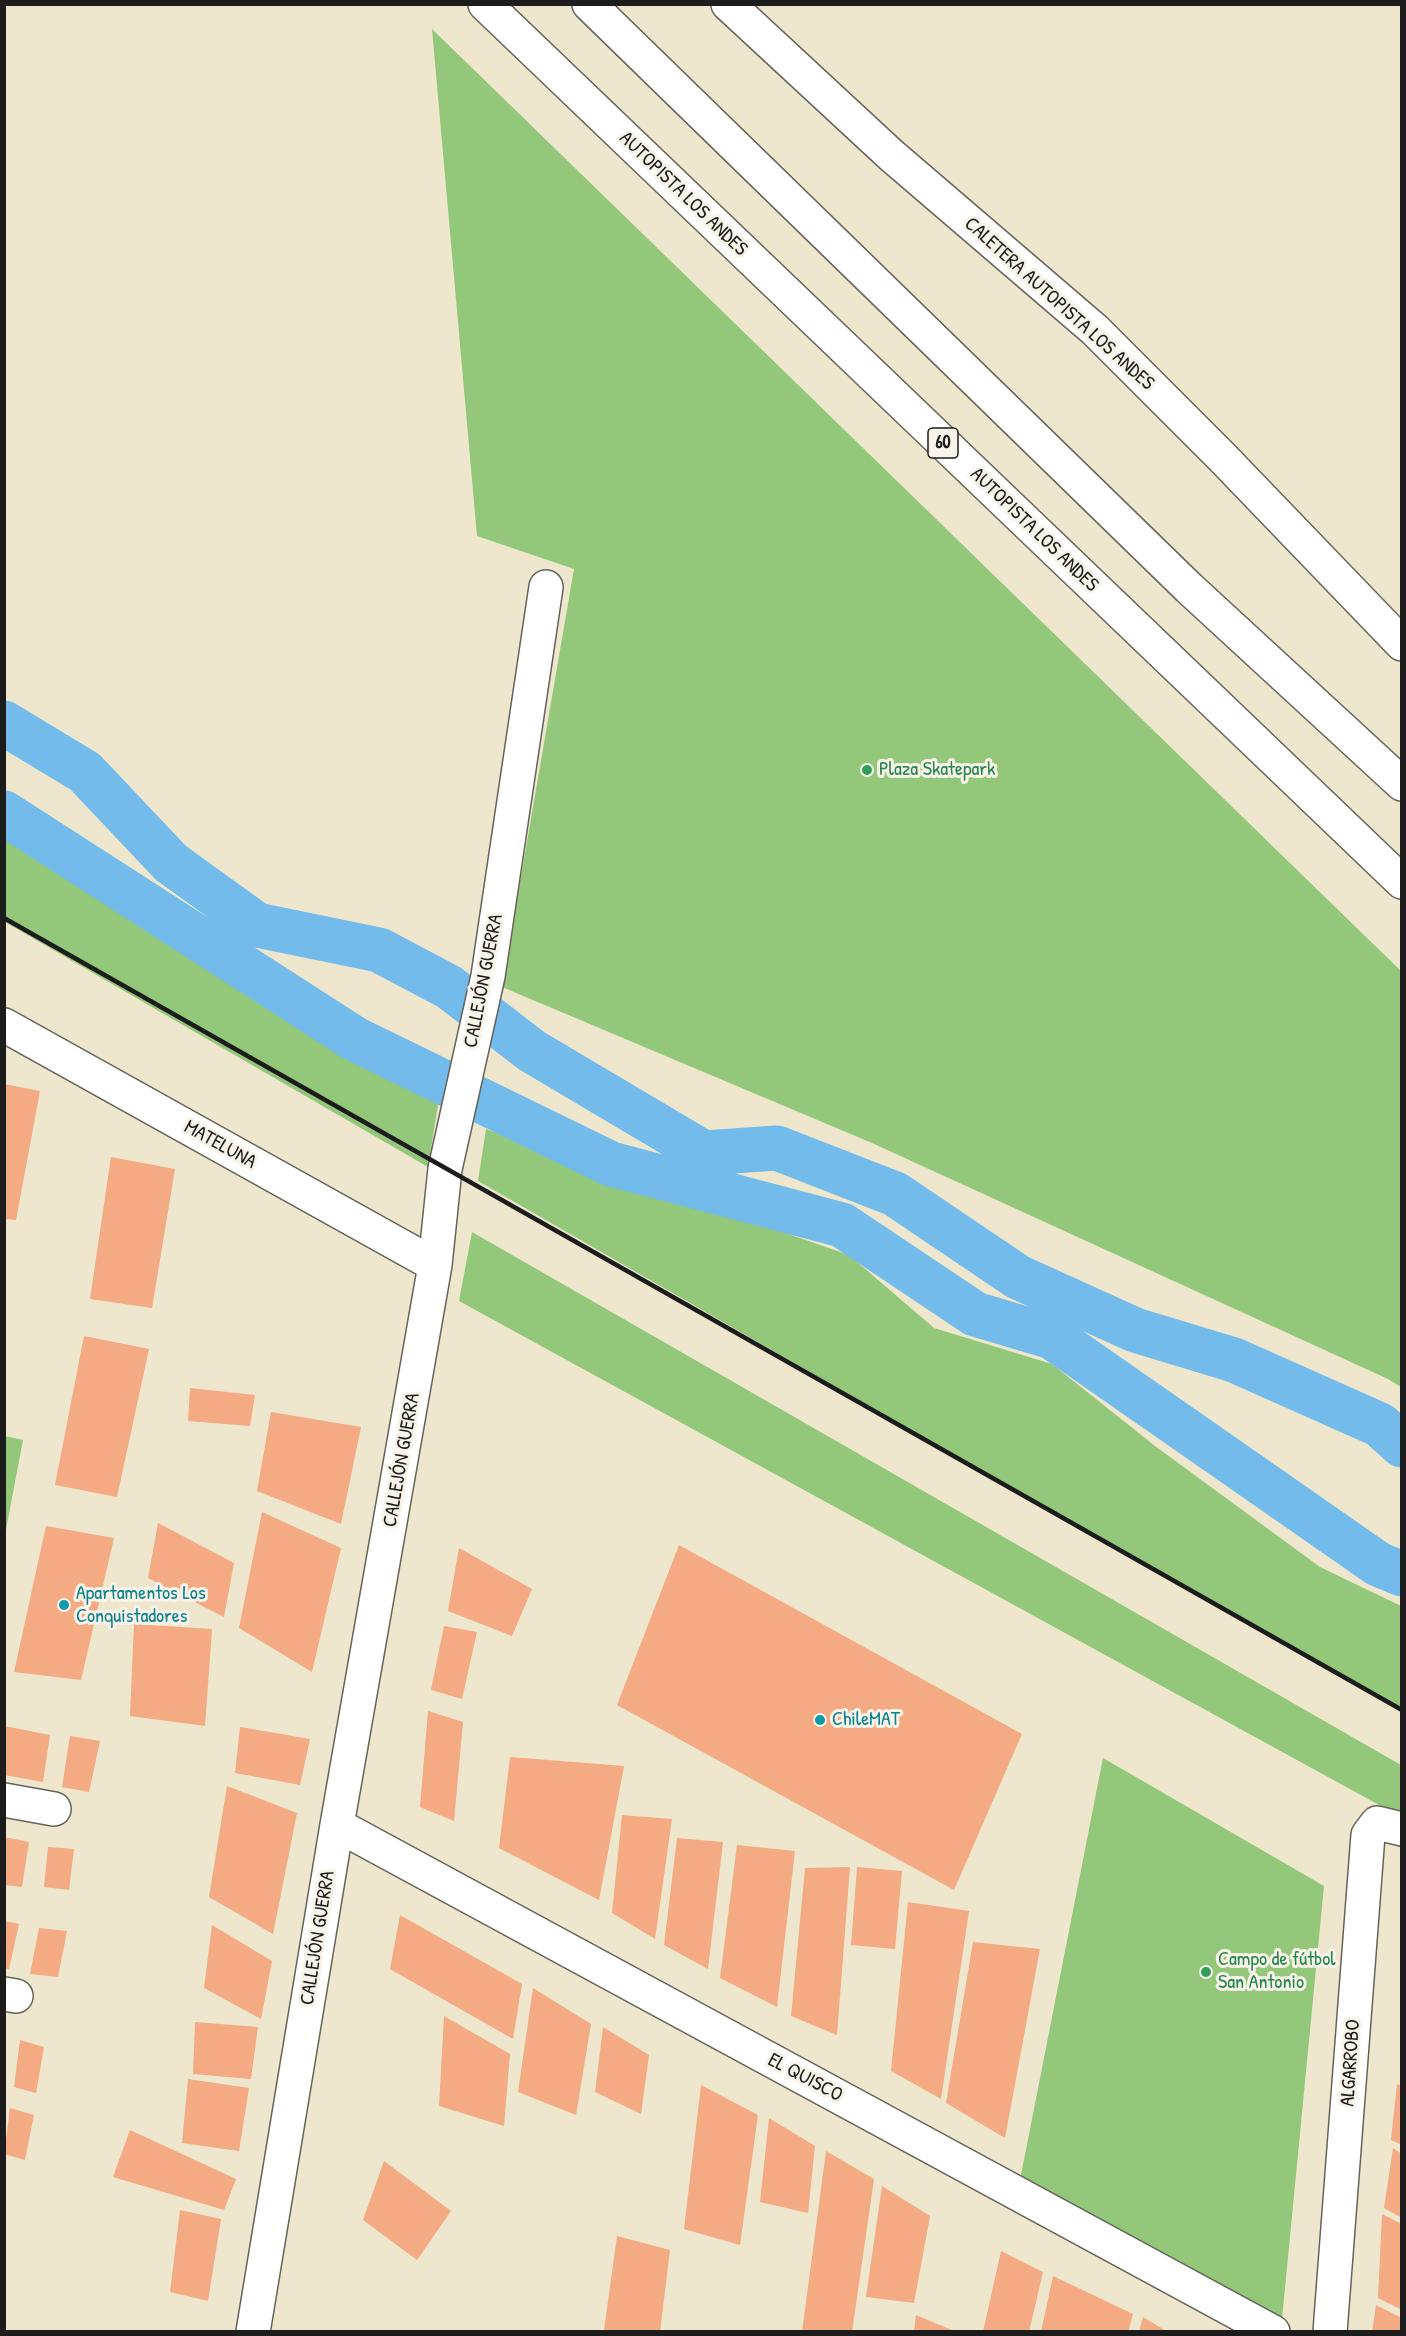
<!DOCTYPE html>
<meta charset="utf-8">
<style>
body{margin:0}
#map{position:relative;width:1406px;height:2336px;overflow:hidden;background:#eee7cd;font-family:"Patrick Hand",sans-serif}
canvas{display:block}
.frame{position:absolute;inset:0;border:6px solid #1c1c1c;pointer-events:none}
</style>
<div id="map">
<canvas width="1406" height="2336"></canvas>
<div class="frame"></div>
</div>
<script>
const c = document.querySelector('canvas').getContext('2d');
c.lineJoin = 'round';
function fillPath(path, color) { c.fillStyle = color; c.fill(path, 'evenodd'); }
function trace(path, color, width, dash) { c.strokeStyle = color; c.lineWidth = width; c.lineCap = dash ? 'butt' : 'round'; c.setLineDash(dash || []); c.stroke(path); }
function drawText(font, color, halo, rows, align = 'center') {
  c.font = font + ' "Patrick Hand",sans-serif'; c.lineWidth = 6; c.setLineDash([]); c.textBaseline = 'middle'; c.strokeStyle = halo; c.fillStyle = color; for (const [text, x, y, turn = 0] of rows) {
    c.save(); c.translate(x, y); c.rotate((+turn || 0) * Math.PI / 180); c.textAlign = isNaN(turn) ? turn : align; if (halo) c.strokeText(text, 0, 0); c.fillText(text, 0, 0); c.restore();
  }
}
fillPath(new Path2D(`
 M432,29L1401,971V1387L1388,1379L872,1143L502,987L574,569L477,536Z
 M5,837L339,1051L439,1099L428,1167L5,922Z
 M486,1129L849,1255L934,1328L1052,1364L1155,1446L1320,1567L1401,1606V1712L478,1181Z
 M472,1232L1401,1765V1817L459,1301Z
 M5,1436L23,1440L5,1535L4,1436Z
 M1103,1758L1324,1886L1282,2319L1019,2185Z`), '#93c779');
trace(new Path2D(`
 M4,723L85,772L171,863L257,925L379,950L449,987L532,1051L704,1153L777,1148L895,1194L1018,1277L1135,1330L1234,1360L1380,1425L1402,1445
 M4,813L355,1039L611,1164L842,1225L975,1314L1052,1337L1378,1564L1402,1574`), '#73bbeb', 45);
fillPath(new Path2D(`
 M4,1084L40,1091L16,1220L4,1219Z
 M111,1157L175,1169L152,1308L90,1299Z
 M84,1336L149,1349L117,1497L55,1485Z
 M190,1388L255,1395L250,1426L188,1421Z
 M271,1412L361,1427L341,1524L257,1491Z
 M262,1512L341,1548L312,1672L239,1628Z
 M158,1523L234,1563L224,1617L148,1578Z
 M46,1526L114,1538L81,1680L14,1672Z
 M679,1545L1022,1734L954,1890L617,1705Z
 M459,1548L532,1589L512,1636L448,1611Z
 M134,1624L212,1629L205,1726L130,1716Z
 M444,1626L477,1632L462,1699L431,1690Z
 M428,1711L463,1722L454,1821L420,1807Z
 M4,1726L50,1735L43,1782L4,1775Z
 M240,1727L310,1739L300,1785L235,1773Z
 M70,1736L100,1741L89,1792L62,1787Z
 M510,1757L624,1766L599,1900L499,1848Z
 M227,1786L297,1813L273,1934L209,1897Z
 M622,1815L672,1819L655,1939L612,1913Z
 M4,1837L29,1842L22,1887L4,1885Z
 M677,1838L723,1842L708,1969L664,1945Z
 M737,1845L795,1851L777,2007L720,1978Z
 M48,1847L74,1849L69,1890L44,1887Z
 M850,1867L837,2035L791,2016L805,1868Z
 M857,1867L902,1871L895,1949L851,1945Z
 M908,1902L969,1911L941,2099L891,2071Z
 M400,1915L522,1984L513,2039L390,1969Z
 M4,1921L19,1924L9,1969L4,1968Z
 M212,1925L272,1961L261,2019L204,1988Z
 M39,1928L67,1931L58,1977L30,1974Z
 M973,1942L1040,1949L1005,2138L946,2103Z
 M533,1988L591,2024L576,2115L518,2092Z
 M444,2016L510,2054L504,2126L439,2106Z
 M195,2022L258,2027L251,2079L193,2074Z
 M603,2027L649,2055L641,2114L595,2092Z
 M20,2040L44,2047L36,2093L14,2087Z
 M188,2079L249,2088L239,2151L182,2143Z
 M1397,2084L1402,2086V2145L1391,2140Z
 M701,2085L758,2115L740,2245L684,2229Z
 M10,2108L34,2115L25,2160L4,2154Z
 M769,2118L815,2146L808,2213L760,2202Z
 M130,2130L236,2179L224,2210L113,2177Z
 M1393,2148L1402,2154V2218L1384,2208Z
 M826,2151L874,2179L852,2332H802Z
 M384,2161L451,2211L417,2260L363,2220Z
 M882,2186L930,2216L914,2303L866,2297Z
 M180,2210L221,2219L208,2301L170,2292Z
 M1382,2214L1402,2224V2310L1378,2298Z
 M617,2236L670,2250L660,2332L604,2330Z
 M1001,2251L1043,2272L1029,2332H983Z
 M1053,2276L1133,2314L1128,2332H1041Z
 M1376,2305L1402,2318V2332H1372Z
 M916,2315L954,2331V2332H914Z
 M1143,2317L1168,2332H1139Z`), '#f4aa82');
const street = new Path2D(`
 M728,4L891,155L1095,330L1222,457L1402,644
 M4,1025L435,1265
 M4,1800L54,1809
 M337,1825L1273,2332
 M4,1994L16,1996
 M253,2332L337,1825L435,1265L445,1169L488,976L546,587
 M1330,2332L1368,1835L1377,1823L1402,1829`);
const highway = new Path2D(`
 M485,4L1402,882
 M589,4L1189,588L1402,784`);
trace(street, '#66635a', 36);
trace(highway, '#66635a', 36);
trace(street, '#fff', 33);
trace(highway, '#fff', 33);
trace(new Path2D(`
 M4,918L1402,1710`), '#1c1c1c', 4.5);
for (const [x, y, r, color] of [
 [867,770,6,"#2e9e5b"],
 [64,1605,6,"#0f9aa8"],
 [820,1720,6,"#0f9aa8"],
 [1206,1972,6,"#2e9e5b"]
]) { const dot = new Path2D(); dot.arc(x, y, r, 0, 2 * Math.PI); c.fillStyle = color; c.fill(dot); trace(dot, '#f7f3e8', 2); }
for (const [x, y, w] of [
 [943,443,30]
]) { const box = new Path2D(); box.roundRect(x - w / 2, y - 15, w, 30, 4.5); c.fillStyle = '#f7f3e8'; c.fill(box); trace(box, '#1c1c1c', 1.5); }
drawText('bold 18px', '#1c1c1c', null, [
 ["60",943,443]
]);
drawText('20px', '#1c1c1c', '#f7f3e8', [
 ["AUTOPISTA LOS ANDES",683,194,44],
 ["CALETERA AUTOPISTA LOS ANDES",1059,304,42],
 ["AUTOPISTA LOS ANDES",1034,530,44],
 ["CALLEJÓN GUERRA",484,981,-79],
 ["MATELUNA",220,1145,29],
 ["CALLEJÓN GUERRA",402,1460,-80],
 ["CALLEJÓN GUERRA",318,1938,-81],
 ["ALGARROBO",1351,2063,-86],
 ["EL QUISCO",805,2078,28]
]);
drawText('20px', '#27864d', '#f7f3e8', [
 ["Plaza Skatepark",879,770],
 ["Campo de fútbol",1218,1960],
 ["San Antonio",1218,1983]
], 'left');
drawText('20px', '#0d838f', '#f7f3e8', [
 ["Apartamentos Los",76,1594],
 ["Conquistadores",76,1617],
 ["ChileMAT",832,1720]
], 'left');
</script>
